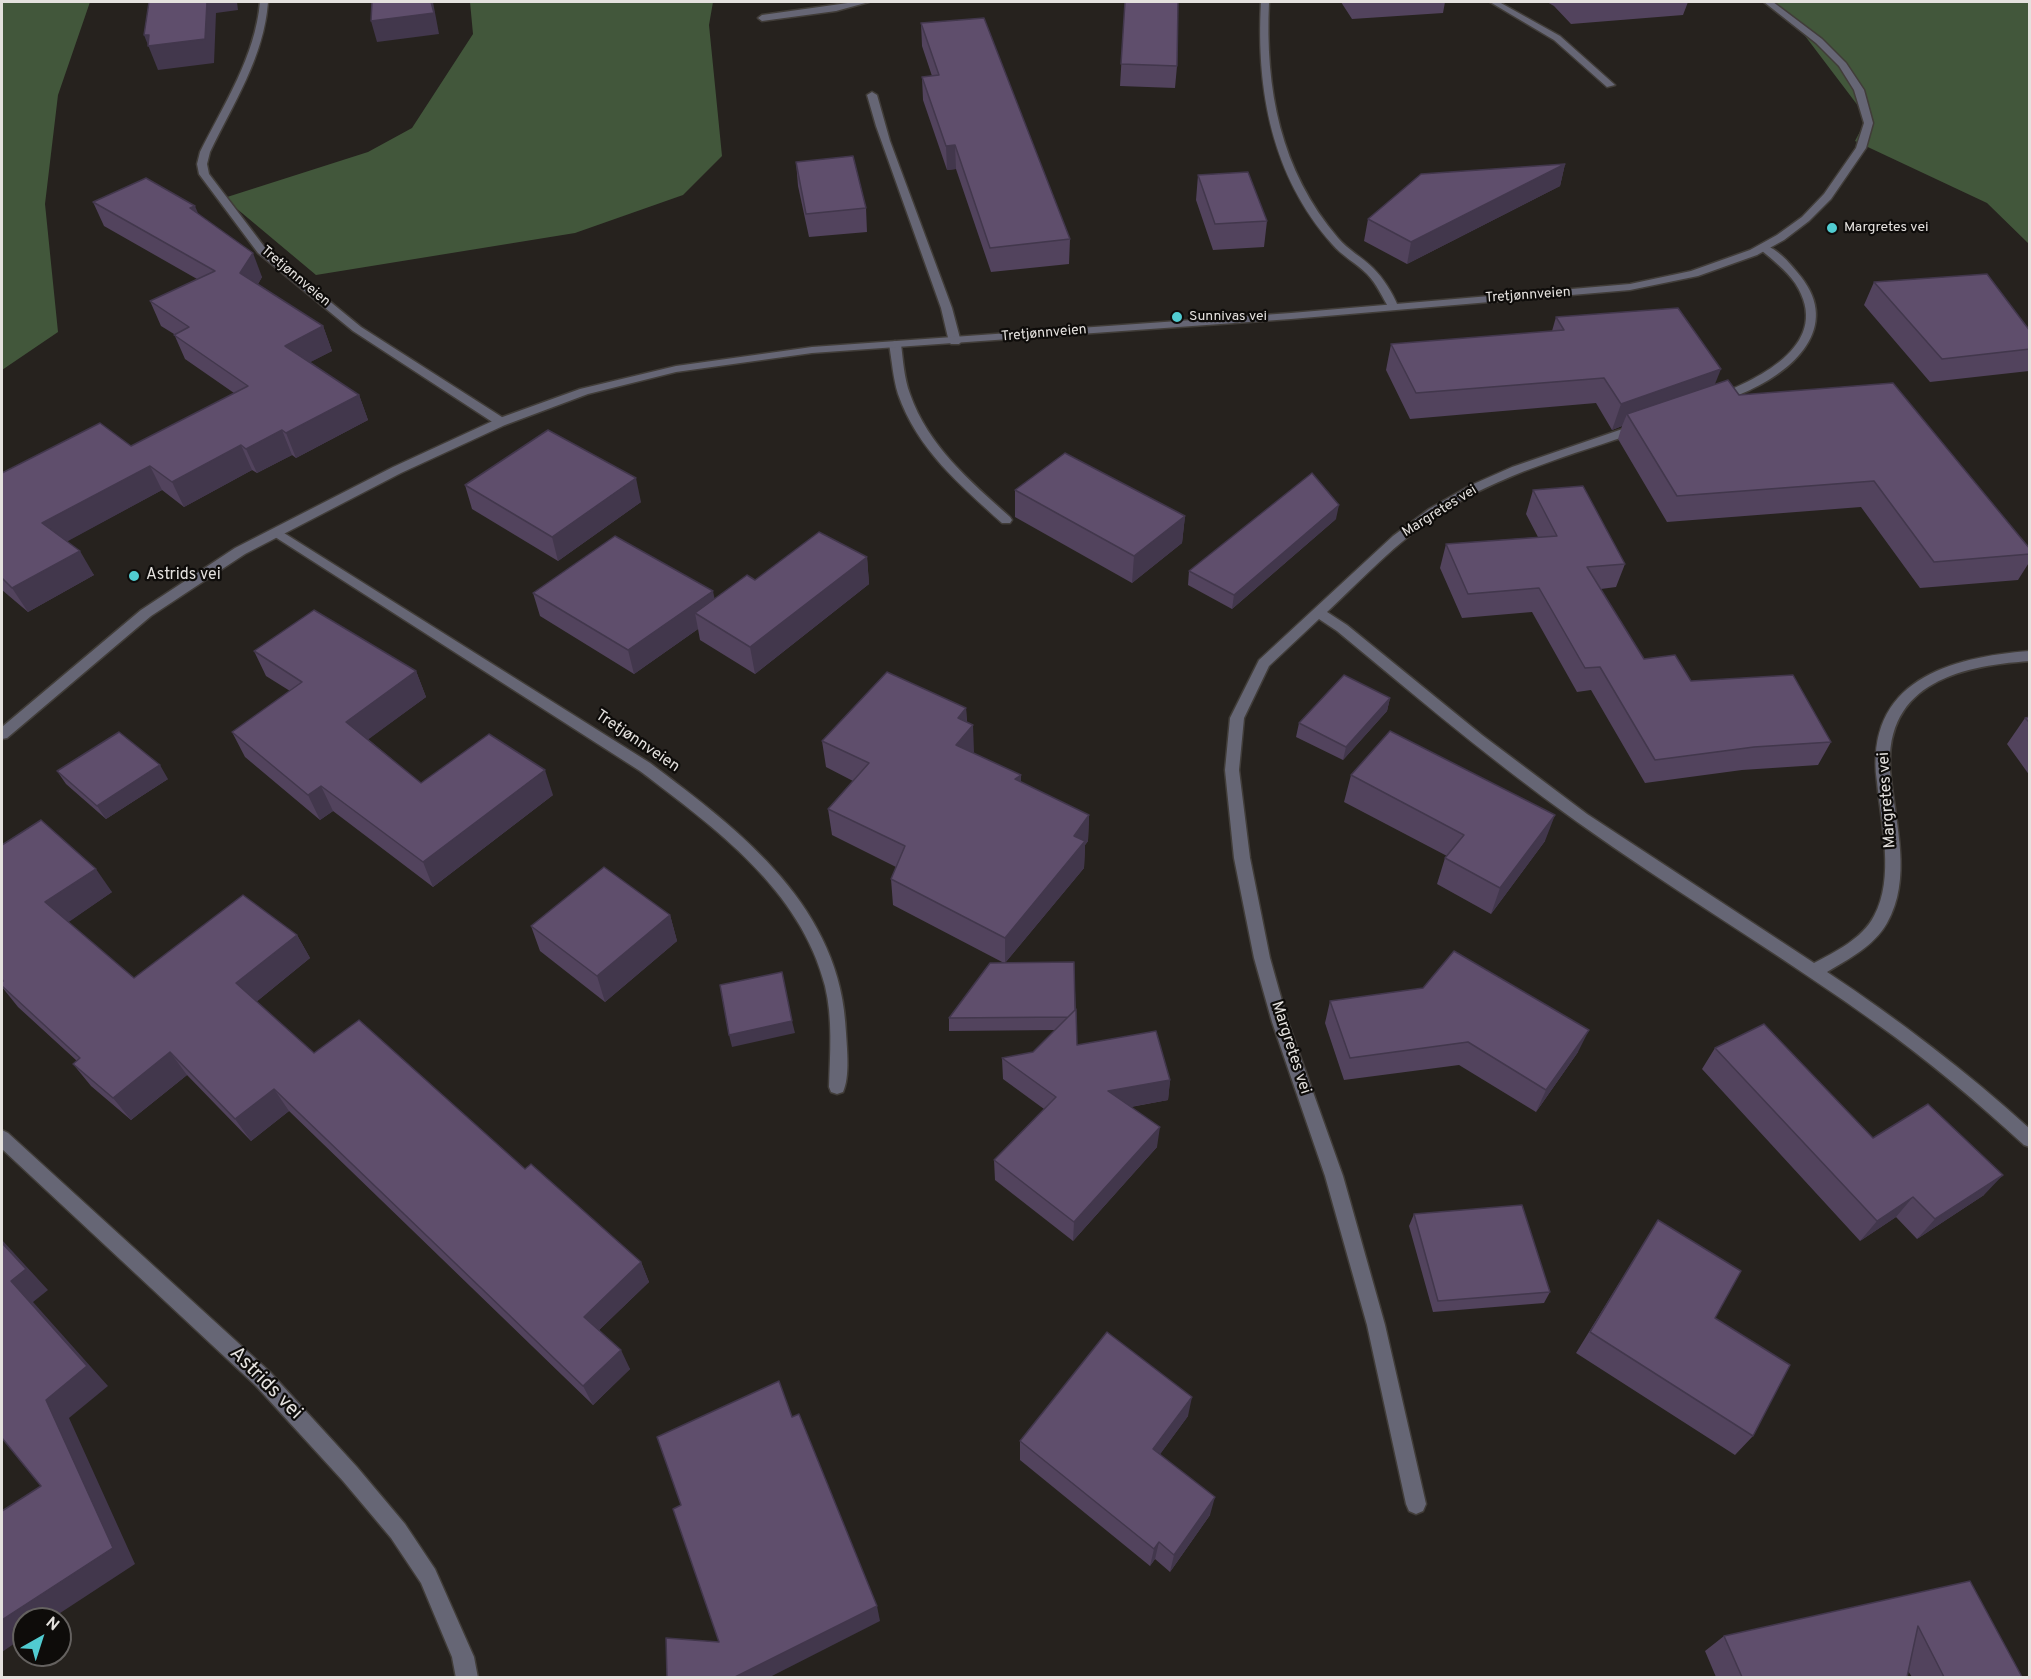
<!DOCTYPE html>
<meta charset="utf-8">
<style>
body{margin:0}
#map{position:relative;width:2031px;height:1679px;overflow:hidden;background:#26221e;font-family:Overpass,sans-serif}
canvas{display:block}
.frame{position:absolute;inset:0;border:3px solid #e4e1de;pointer-events:none}
.north{position:absolute;left:12px;top:1607px;width:60px;height:60px;box-sizing:border-box;background:#0e0c0a;border:2px solid #64615f;border-radius:50%;rotate:39deg;font-size:16px;font-weight:700;line-height:24px;text-align:center;color:#e4e1de}
.north::after{content:'';display:block;margin:auto;width:21px;height:27px;background:#51ccd1;clip-path:polygon(50% 0,100% 100%,50% 72%,0 100%)}
</style>
<div id="map">
<canvas width="2031" height="1679"></canvas>
<div class="frame"></div>
<div class="north">N</div>
</div>
<script>
const c = document.querySelector('canvas').getContext('2d');
c.lineJoin = 'round';
function fillPath(path, color) { c.fillStyle = color; c.fill(path, 'evenodd'); }
function trace(path, color, width, dash) { c.strokeStyle = color; c.lineWidth = width; c.lineCap = dash ? 'butt' : 'round'; c.setLineDash(dash || []); c.stroke(path); }
function drawText(font, color, halo, rows, align = 'center') {
  c.font = font + ' Overpass,sans-serif'; c.lineWidth = 4.5; c.setLineDash([]); c.textBaseline = 'middle'; c.strokeStyle = halo; c.fillStyle = color; for (const [text, x, y, turn = 0] of rows) {
    c.save(); c.translate(x, y); c.rotate((+turn || 0) * Math.PI / 180); c.textAlign = isNaN(turn) ? turn : align; if (halo) c.strokeText(text, 0, 0); c.fillText(text, 0, 0); c.restore();
  }
}
fillPath(new Path2D(`
 M2,2H90L58,95L45,204L58,332L2,370Z
 M470,2H713L709,25L722,156L683,195L575,233L316,275L224,198L368,152L412,128L473,34Z
 M1765,2H2029V244L1987,203L1855,141L1864,124L1865,115L1790,16Z`), '#42573b');
const service = new Path2D(`
 M895,341L901,344C903,360 904,378 910,394C928,446 970,481 1010,517L1012,520L1010,523H1002C960,485 917,449 898,394C893,378 892,361 889,344Z`);
const minor = new Path2D(`
 M260,2H268C264,57 233,104 210,152L207,164L209,174L266,249L361,327L505,419V425H497L353,331L258,253L199,174L197,164L200,152C224,104 255,57 260,2Z
 M855,2H869L836,11L762,21L758,18L762,15Z
 M1261,2H1269C1265,89 1280,170 1338,238C1348,250 1362,257 1373,268C1384,279 1392,292 1398,306L1397,308H1389C1382,297 1377,284 1367,274C1356,263 1342,256 1332,244C1272,176 1256,91 1261,2Z
 M1490,2H1499L1560,36L1615,85L1607,87L1554,40Z
 M872,92L877,95L890,141L952,308L961,342L959,344H951L949,342L941,308L876,126L867,95Z
 M1765,245C1777,249 1789,262 1797,272C1842,323 1799,367 1750,390C1740,394 1726,403 1715,400V396C1761,378 1834,343 1795,283C1786,270 1773,260 1761,250V246Z
 M1637,424L1643,428L1641,431C1572,455 1499,474 1437,515C1397,542 1362,579 1327,612L1347,625L1482,735L1587,814L1814,963C1835,952 1862,939 1874,916C1895,878 1881,822 1877,782C1864,681 1949,657 2030,651V661C1955,666 1880,686 1891,779C1896,826 1912,879 1887,923C1874,946 1849,959 1827,972C1898,1019 1966,1071 2030,1129V1147L2024,1145C1977,1102 1929,1061 1877,1024C1791,962 1700,907 1613,847C1516,781 1427,706 1337,631L1319,619L1269,666L1244,718L1239,770L1250,858L1270,958L1288,1022L1343,1176L1385,1325L1426,1504L1423,1511L1416,1514L1409,1511L1406,1504L1367,1325L1325,1176L1272,1022L1254,958L1234,858L1225,770L1230,718L1259,660L1393,536L1429,509L1469,486L1512,467Z
 M276,528L650,763C742,832 842,908 846,1033C847,1050 850,1077 843,1092L837,1094L831,1092L829,1087C830,1054 833,1019 825,986C801,890 715,828 640,771L272,535L270,532Z
 M2,1130L8,1133L270,1372L357,1467L405,1524L435,1569L474,1657L478,1678H456L452,1657L421,1583L391,1538L343,1481L256,1386L2,1149Z`);
const tertiary = new Path2D(`
 M1764,2H1773L1822,39L1846,63L1864,90L1873,123L1866,148L1831,199L1809,221L1784,240L1757,255L1698,276L1630,290L1291,319L812,353L676,372L588,394L505,425L401,473L245,554L151,616L7,738L2,739V727L141,610L235,548L393,467L497,419L580,389L676,366L812,347L1291,313L1630,284L1691,271L1750,250L1777,235L1802,217L1824,194L1856,148L1864,123L1854,90L1839,66L1816,43Z`);
trace(service, '#413d39', 3);
trace(minor, '#413d39', 3);
trace(tertiary, '#413d39', 3);
fillPath(service, '#666675');
fillPath(minor, '#666675');
fillPath(tertiary, '#666675');
fillPath(new Path2D(`
 M1125,2L1177,66L1175,88L1120,86Z
 M1341,2H1445L1443,13L1352,19Z
 M1547,2H1688L1683,15L1571,24L1554,6Z
 M921,23L1070,239L1069,264L991,272L956,169L947,170L923,100L922,77L932,76L922,46Z
 M796,162L866,208L867,232L809,237L798,186Z
 M1565,164L1560,186L1407,264L1364,241L1368,219Z
 M1198,175L1267,221L1264,247L1213,250L1196,200Z
 M93,202L199,214L262,277L258,284L323,326L332,351L310,362L359,395L368,420L296,458L292,455L257,473L252,470L184,507L162,490L67,541L94,575L28,612L2,590V473L131,446L234,393L185,359L174,334L161,326L150,301L197,279L104,226Z
 M1874,282L2030,331L2029,371L1930,382L1864,305Z
 M1556,317L1739,395L2030,549V561L2018,580L1920,588L1861,507L1667,522L1618,439L1622,426L1612,430L1596,403L1410,419L1386,370L1391,344L1552,331Z
 M465,485L641,502L558,561L472,509Z
 M1015,490L1185,516L1182,543L1132,583L1015,517Z
 M1533,490L1625,564L1616,587L1601,589L1644,659L1691,681L1831,742L1818,765L1742,770L1645,783L1591,690L1577,692L1532,612L1462,618L1440,568L1446,544L1538,537L1526,514Z
 M1336,519L1232,609L1188,585L1189,571Z
 M867,557L869,584L755,674L700,640L698,629L634,674L540,616L533,593L715,599L755,580Z
 M254,651L416,671L426,697L368,739L421,783L553,795L433,887L333,811L320,820L245,757L232,732L290,691L266,676Z
 M1390,698L1387,711L1343,760L1296,737L1299,723Z
 M966,708L967,723L973,725V753L1021,782L1089,815L1088,841L1085,845L1084,868L1005,963L1074,962L1077,1045L1170,1080L1168,1100L1131,1107L1157,1147L1073,1241L995,1180L994,1160L1044,1109L1003,1079L1002,1058L1033,1052L1055,1030L949,1031V1018L1004,963L893,905L891,879L896,867L832,835L828,809L853,781L826,767L822,741Z
 M2030,717V776L2007,744L2025,718Z
 M57,771L168,779L106,819L66,784Z
 M1351,775L1545,841L1491,914L1437,884L1445,858L1447,856L1344,802Z
 M2,845L112,892L68,922L134,978L297,935L310,958L256,1002L314,1053L525,1169L641,1262L649,1282L599,1330L630,1369L593,1405L289,1111L251,1141L187,1075L131,1120L91,1086L73,1064L77,1061L18,1007L2,987Z
 M670,915L677,941L605,1002L540,951L531,926Z
 M1330,1001L1578,1052L1536,1112L1459,1065L1344,1080L1325,1023Z
 M1715,1048L1873,1138L1984,1195L1917,1239L1896,1217L1860,1241L1702,1069Z
 M1414,1214L1550,1292L1544,1303L1433,1312L1409,1226Z
 M1658,1220L1715,1318L1753,1436L1735,1455L1576,1353Z
 M1188,1416L1160,1454L1210,1515L1170,1572L1155,1559L1150,1566L1020,1460V1441Z
 M1970,1581L2022,1677H1912L1908,1671L1907,1677H1716L1705,1651L1724,1636Z`), '#52435d');
fillPath(new Path2D(`
 M207,2H237L238,10L216,13L214,63L158,70L144,35Z
 M431,2H433L439,34L377,42L371,21Z
 M955,145L956,169L947,170L946,146Z
 M1565,164L1560,186L1407,264L1411,242Z
 M195,206L205,230L190,208Z
 M253,253L262,277L250,297L240,273Z
 M323,326L332,351L295,370L285,346Z
 M1721,369L1711,394L1627,414L1622,426L1612,430L1621,404Z
 M359,395L368,420L296,458L286,433Z
 M282,430L292,455L257,473L246,449Z
 M241,445L252,470L184,507L172,482Z
 M150,466L162,490L57,547L42,523Z
 M636,478L641,502L558,561L552,537Z
 M1339,505L1336,519L1232,609L1234,595Z
 M1185,516L1182,543L1132,583L1134,556Z
 M80,551L94,575L28,612L12,588Z
 M867,557L869,584L755,674L750,647Z
 M713,591L718,615L695,613L698,629L634,674L628,650Z
 M416,671L426,697L358,747L346,722Z
 M1390,698L1387,711L1343,760L1346,747Z
 M966,708L967,732L973,725L974,752L957,771L956,745L958,718Z
 M160,765L168,779L106,819L97,806Z
 M545,770L553,795L433,887L423,862Z
 M1021,775V801L1015,779Z
 M321,786L333,811L320,820L308,795Z
 M1089,815L1088,841L1085,845L1084,868L1005,963V938Z
 M1555,815L1545,841L1491,914L1500,888Z
 M96,869L112,892L63,926L45,902Z
 M670,915L677,941L605,1002L597,976Z
 M297,935L310,958L250,1007L236,983Z
 M792,1021L795,1033L732,1047L729,1035Z
 M1589,1030L1578,1052L1536,1112L1546,1090Z
 M170,1052L187,1075L131,1120L113,1098Z
 M1170,1080L1168,1100L1107,1111L1108,1091Z
 M274,1089L289,1111L251,1141L235,1119Z
 M1160,1127L1157,1147L1073,1241L1074,1222Z
 M2003,1175L1984,1195L1917,1239L1935,1219Z
 M1913,1197L1896,1217L1860,1241L1877,1221Z
 M2,1240L48,1290L33,1302L108,1386L69,1418L135,1564L51,1619H24V1637L2,1652V1620L113,1548L46,1400L11,1281Z
 M641,1262L649,1282L593,1336L584,1317Z
 M621,1350L630,1369L593,1405L583,1386Z
 M1192,1397L1188,1416L1150,1468L1153,1449Z
 M1215,1497L1210,1515L1170,1572L1174,1555Z
 M1159,1542L1155,1559L1150,1566L1154,1549Z
 M877,1606L880,1621L770,1677H735Z`), '#42374c');
const building = new Path2D(`
 M149,2H207L205,39L148,46L149,35H144Z
 M372,2H431L434,13L371,21Z
 M1125,2H1178L1177,66L1121,64Z
 M984,18L1070,239L990,248L955,145L946,146L922,77L939,75L921,23Z
 M853,156L866,208L806,214L796,162Z
 M1565,164L1411,242L1368,219L1421,174Z
 M1248,172L1267,221L1215,224L1198,175Z
 M146,178L195,206L190,208L253,253L240,273L323,326L285,346L359,395L286,433L282,430L246,449L241,445L172,482L150,466L42,523L80,551L12,588L2,578V473L100,423L131,446L248,386L174,335L189,327L150,301L215,271L93,202Z
 M1987,274L2030,331V349L1942,359L1874,282Z
 M1678,308L1721,369L1621,404L1604,378L1416,393L1391,344L1564,330L1556,317Z
 M1728,380L1739,395L1893,383L2030,549V554L1934,562L1874,481L1677,496L1627,414Z
 M548,430L636,478L552,537L465,485Z
 M1065,453L1185,516L1134,556L1015,490Z
 M1312,473L1339,505L1234,595L1189,571Z
 M1583,486L1625,564L1587,567L1644,659L1675,655L1691,681L1793,675L1831,742L1754,747L1655,760L1600,667L1585,668L1539,588L1468,594L1446,544L1557,536L1533,490Z
 M819,532L867,557L750,647L695,613L747,575L755,580Z
 M615,536L713,591L628,650L533,593Z
 M314,610L416,671L346,722L421,783L489,734L545,770L423,862L321,786L308,795L232,732L302,682L254,651Z
 M887,672L966,708L958,718L973,725L956,745L1021,775L1015,779L1089,815L1074,836L1085,841L1005,938L891,879L905,846L828,809L869,763L822,741Z
 M1344,675L1390,698L1346,747L1299,723Z
 M2030,717V723L2025,718Z
 M1390,731L1555,815L1500,888L1445,858L1464,835L1351,775Z
 M119,732L160,765L97,806L57,771Z
 M41,820L96,869L45,902L134,978L243,895L297,935L236,983L314,1053L359,1020L525,1169L531,1164L641,1262L584,1317L621,1350L583,1386L274,1089L235,1119L170,1052L113,1098L73,1064L80,1058L2,986V982L3,981L2,979V845Z
 M604,867L670,915L597,976L531,926Z
 M1454,951L1589,1030L1546,1090L1468,1042L1350,1058L1330,1001L1423,988Z
 M1074,962L1075,1010L1068,1017L949,1018L990,963Z
 M782,972L792,1021L729,1035L720,985Z
 M1076,1009L1077,1045L1156,1031L1170,1080L1108,1091L1160,1127L1074,1222L994,1160L1056,1097L1002,1058L1033,1052Z
 M1764,1024L1873,1138L1928,1104L2003,1175L1935,1219L1913,1197L1877,1221L1715,1048Z
 M1522,1205L1550,1292L1438,1301L1414,1214Z
 M1658,1220L1741,1271L1715,1318L1790,1365L1753,1436L1590,1332Z
 M2,1243L26,1269L11,1281L87,1366L46,1400L113,1548L2,1620V1511L41,1486L2,1438Z
 M1107,1332L1192,1397L1153,1449L1215,1497L1174,1555L1159,1542L1154,1549L1020,1441Z
 M779,1381L792,1417L799,1414L877,1606L735,1677H667L666,1638L719,1642L673,1509L681,1505L657,1437Z
 M1970,1581L2022,1677H1944L1918,1626L1907,1677H1742L1724,1636Z`);
fillPath(building, '#5f4e6c');
trace(building, '#42374c', 1.5);
for (const [x, y, r, color] of [
 [1832,228,6,"#51ccd1"],
 [1177,317,6,"#51ccd1"],
 [134,576,6,"#51ccd1"]
]) { const dot = new Path2D(); dot.arc(x, y, r, 0, 2 * Math.PI); c.fillStyle = color; c.fill(dot); trace(dot, '#0e0c0a', 2); }
drawText('14px', '#e4e1de', '#0e0c0a', [
 ["Margretes vei",1844,228],
 ["Sunnivas vei",1189,317]
], 'left');
drawText('14px', '#e4e1de', '#0e0c0a', [
 ["Tretjønnveien",295,277,40],
 ["Tretjønnveien",1528,296,-4],
 ["Tretjønnveien",1044,334,-5],
 ["Margretes vei",1440,512,-32]
]);
drawText('16px', '#e4e1de', '#0e0c0a', [
 ["Astrids vei",146,576]
], 'left');
drawText('16px', '#e4e1de', '#0e0c0a', [
 ["Tretjønnveien",637,742,34],
 ["Margretes vei",1888,800,-94],
 ["Margretes vei",1290,1048,72]
]);
drawText('20px', '#e4e1de', '#0e0c0a', [
 ["Astrids vei",265,1384,45]
]);
</script>
